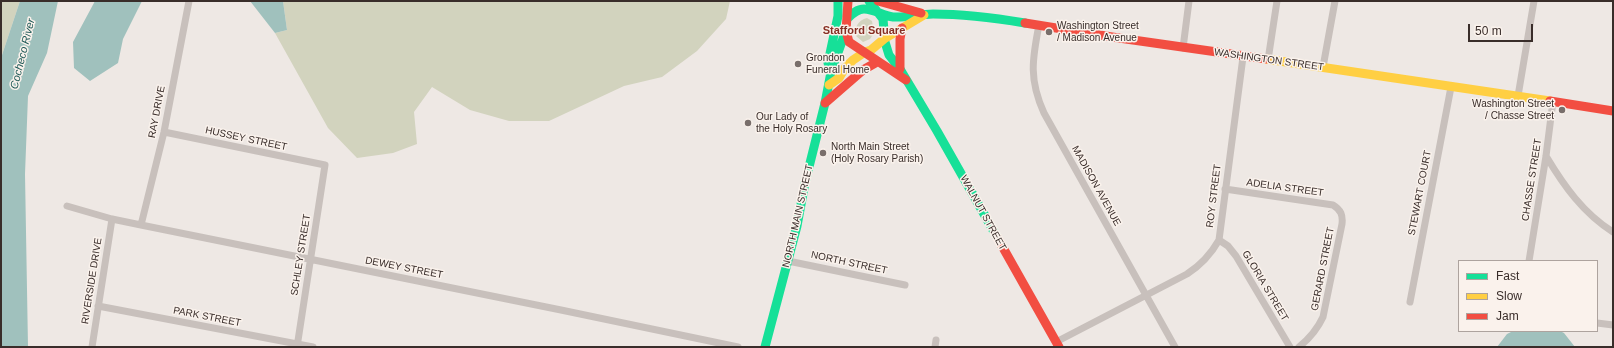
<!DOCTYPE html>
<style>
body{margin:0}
#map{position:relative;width:1614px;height:348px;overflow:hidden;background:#eee8e4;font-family:Helvetica,sans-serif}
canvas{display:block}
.frame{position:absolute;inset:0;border:2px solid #392d2a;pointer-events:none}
.legend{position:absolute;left:1458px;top:260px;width:140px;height:72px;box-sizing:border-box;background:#faf2ec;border:1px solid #ada39e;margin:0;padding:5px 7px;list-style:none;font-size:12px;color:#392d2a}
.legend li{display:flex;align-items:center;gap:8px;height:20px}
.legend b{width:20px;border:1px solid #ada39e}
.scale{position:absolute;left:1468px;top:24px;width:65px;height:18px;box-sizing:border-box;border:2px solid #392d2a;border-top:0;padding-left:5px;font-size:12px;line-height:14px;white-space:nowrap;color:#392d2a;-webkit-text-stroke:3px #faf2ec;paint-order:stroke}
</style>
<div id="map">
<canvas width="1614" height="348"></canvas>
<div class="frame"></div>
<ul class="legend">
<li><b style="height:5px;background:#16e098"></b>Fast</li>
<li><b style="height:5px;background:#ffcf43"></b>Slow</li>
<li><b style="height:5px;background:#f24e42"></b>Jam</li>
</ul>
<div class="scale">50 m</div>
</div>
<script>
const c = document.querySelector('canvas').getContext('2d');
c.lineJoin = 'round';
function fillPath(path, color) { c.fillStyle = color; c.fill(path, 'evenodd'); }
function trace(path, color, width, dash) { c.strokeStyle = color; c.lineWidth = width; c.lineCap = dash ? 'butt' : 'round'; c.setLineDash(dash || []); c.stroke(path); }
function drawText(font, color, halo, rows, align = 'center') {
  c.font = font + ' Helvetica,sans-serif'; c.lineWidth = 3; c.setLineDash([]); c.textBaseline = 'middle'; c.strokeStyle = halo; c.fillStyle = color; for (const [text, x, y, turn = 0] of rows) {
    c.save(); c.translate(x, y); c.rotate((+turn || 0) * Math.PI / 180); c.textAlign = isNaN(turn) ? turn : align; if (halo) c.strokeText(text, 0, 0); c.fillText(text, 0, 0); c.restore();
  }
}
fillPath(new Path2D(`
 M1,1H20L1,58Z
 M283,1H730L726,19L697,51L662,77L624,86L549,121H509L470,110L432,87L414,112L417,144L393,153L357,158L328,128L275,33L287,30Z
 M867,18L872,21L874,33L870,39L863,42L856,36C854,28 858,20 867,18Z`), '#d2d3be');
fillPath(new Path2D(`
 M20,1H58L47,53L28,96L25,174L28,347H1V58Z
 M95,1H142L123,39L118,63L90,81L74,68L73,42Z
 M250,1H283L287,30L275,33Z
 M1513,331H1560L1564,333L1575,347H1497L1507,334Z`), '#a0c1bd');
trace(new Path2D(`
 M1039,25C1032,60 1029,80 1044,113L1175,347
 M1183,48L1189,1
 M1268,60L1277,1
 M1323,67L1335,1
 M1518,96L1534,1
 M164,132L325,165L297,347
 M1546,156C1564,186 1583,213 1613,232
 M1225,189L1333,205C1341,210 1343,215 1342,224L1323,317C1317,330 1310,338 1299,347
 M67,206L112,219L141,225L561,310L738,347
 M141,225L164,132L189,1
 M1219,240L1228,246L1236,256L1290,347
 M788,261L905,285
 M1529,261L1546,156L1553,101
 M1410,302L1451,87
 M98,306L313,347
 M1597,323L1613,325
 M1056,342L1187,274C1201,265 1211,254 1219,240L1243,57
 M92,347L112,219
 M935,347L936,340`), '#c8c0bc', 7);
trace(new Path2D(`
 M869,1L883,19L885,42L889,55L900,69L937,131L997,237
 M848,18C852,14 857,9 864,9C874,9 883,16 893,17C906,18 920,14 933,14C965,14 995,18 1025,23
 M828,63L838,16V1
 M765,347L797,226L805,183L825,103L831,72L845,33`), '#16e098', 9);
trace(new Path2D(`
 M1266,59L1550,101
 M829,85L839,78L845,68L853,60L865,52L871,50L884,39L924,15`), '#ffcf43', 9);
trace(new Path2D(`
 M848,1L846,31L849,42L906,80
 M878,1L921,13
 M1025,23L1112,37L1266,59
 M900,69V39L902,28
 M1550,101L1613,111
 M825,103L863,70L877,62
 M997,237L1059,347`), '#f24e42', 9);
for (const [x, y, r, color] of [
 [1049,32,4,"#786e6b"],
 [798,64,4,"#786e6b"],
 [1562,110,4,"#786e6b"],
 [748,123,4,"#786e6b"],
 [823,153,4,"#786e6b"]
]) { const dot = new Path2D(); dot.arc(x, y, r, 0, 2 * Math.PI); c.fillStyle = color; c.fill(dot); trace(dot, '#faf2ec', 1.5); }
drawText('10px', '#392d2a', '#faf2ec', [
 ["Washington Street",1057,26],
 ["/ Madison Avenue",1057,38],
 ["Grondon",806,58],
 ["Funeral Home",806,70],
 ["Washington Street",1554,104,"right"],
 ["/ Chasse Street",1554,116,"right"],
 ["Our Lady of",756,117],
 ["the Holy Rosary",756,129],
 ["North Main Street",831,147],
 ["(Holy Rosary Parish)",831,159]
], 'left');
drawText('10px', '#392d2a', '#faf2ec', [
 ["WASHINGTON STREET",1269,60,8],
 ["RAY DRIVE",157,112,-79],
 ["HUSSEY STREET",246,139,12],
 ["CHASSE STREET",1532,180,-81],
 ["MADISON AVENUE",1096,186,61],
 ["ADELIA STREET",1285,188,8],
 ["STEWART COURT",1420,193,-79],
 ["ROY STREET",1214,196,-83],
 ["WALNUT STREET",983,213,61],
 ["NORTH MAIN STREET",798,216,-77],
 ["SCHLEY STREET",301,255,-81],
 ["NORTH STREET",849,263,12],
 ["DEWEY STREET",404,268,11],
 ["GERARD STREET",1323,269,-79],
 ["RIVERSIDE DRIVE",92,281,-81],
 ["GLORIA STREET",1265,286,59],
 ["PARK STREET",207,317,11]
]);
drawText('bold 11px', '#872f24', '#faf2ec', [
 ["Stafford Square",864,31]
]);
drawText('italic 11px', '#205a57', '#faf2ec', [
 ["Cocheco River",23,54,-76]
]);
</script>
